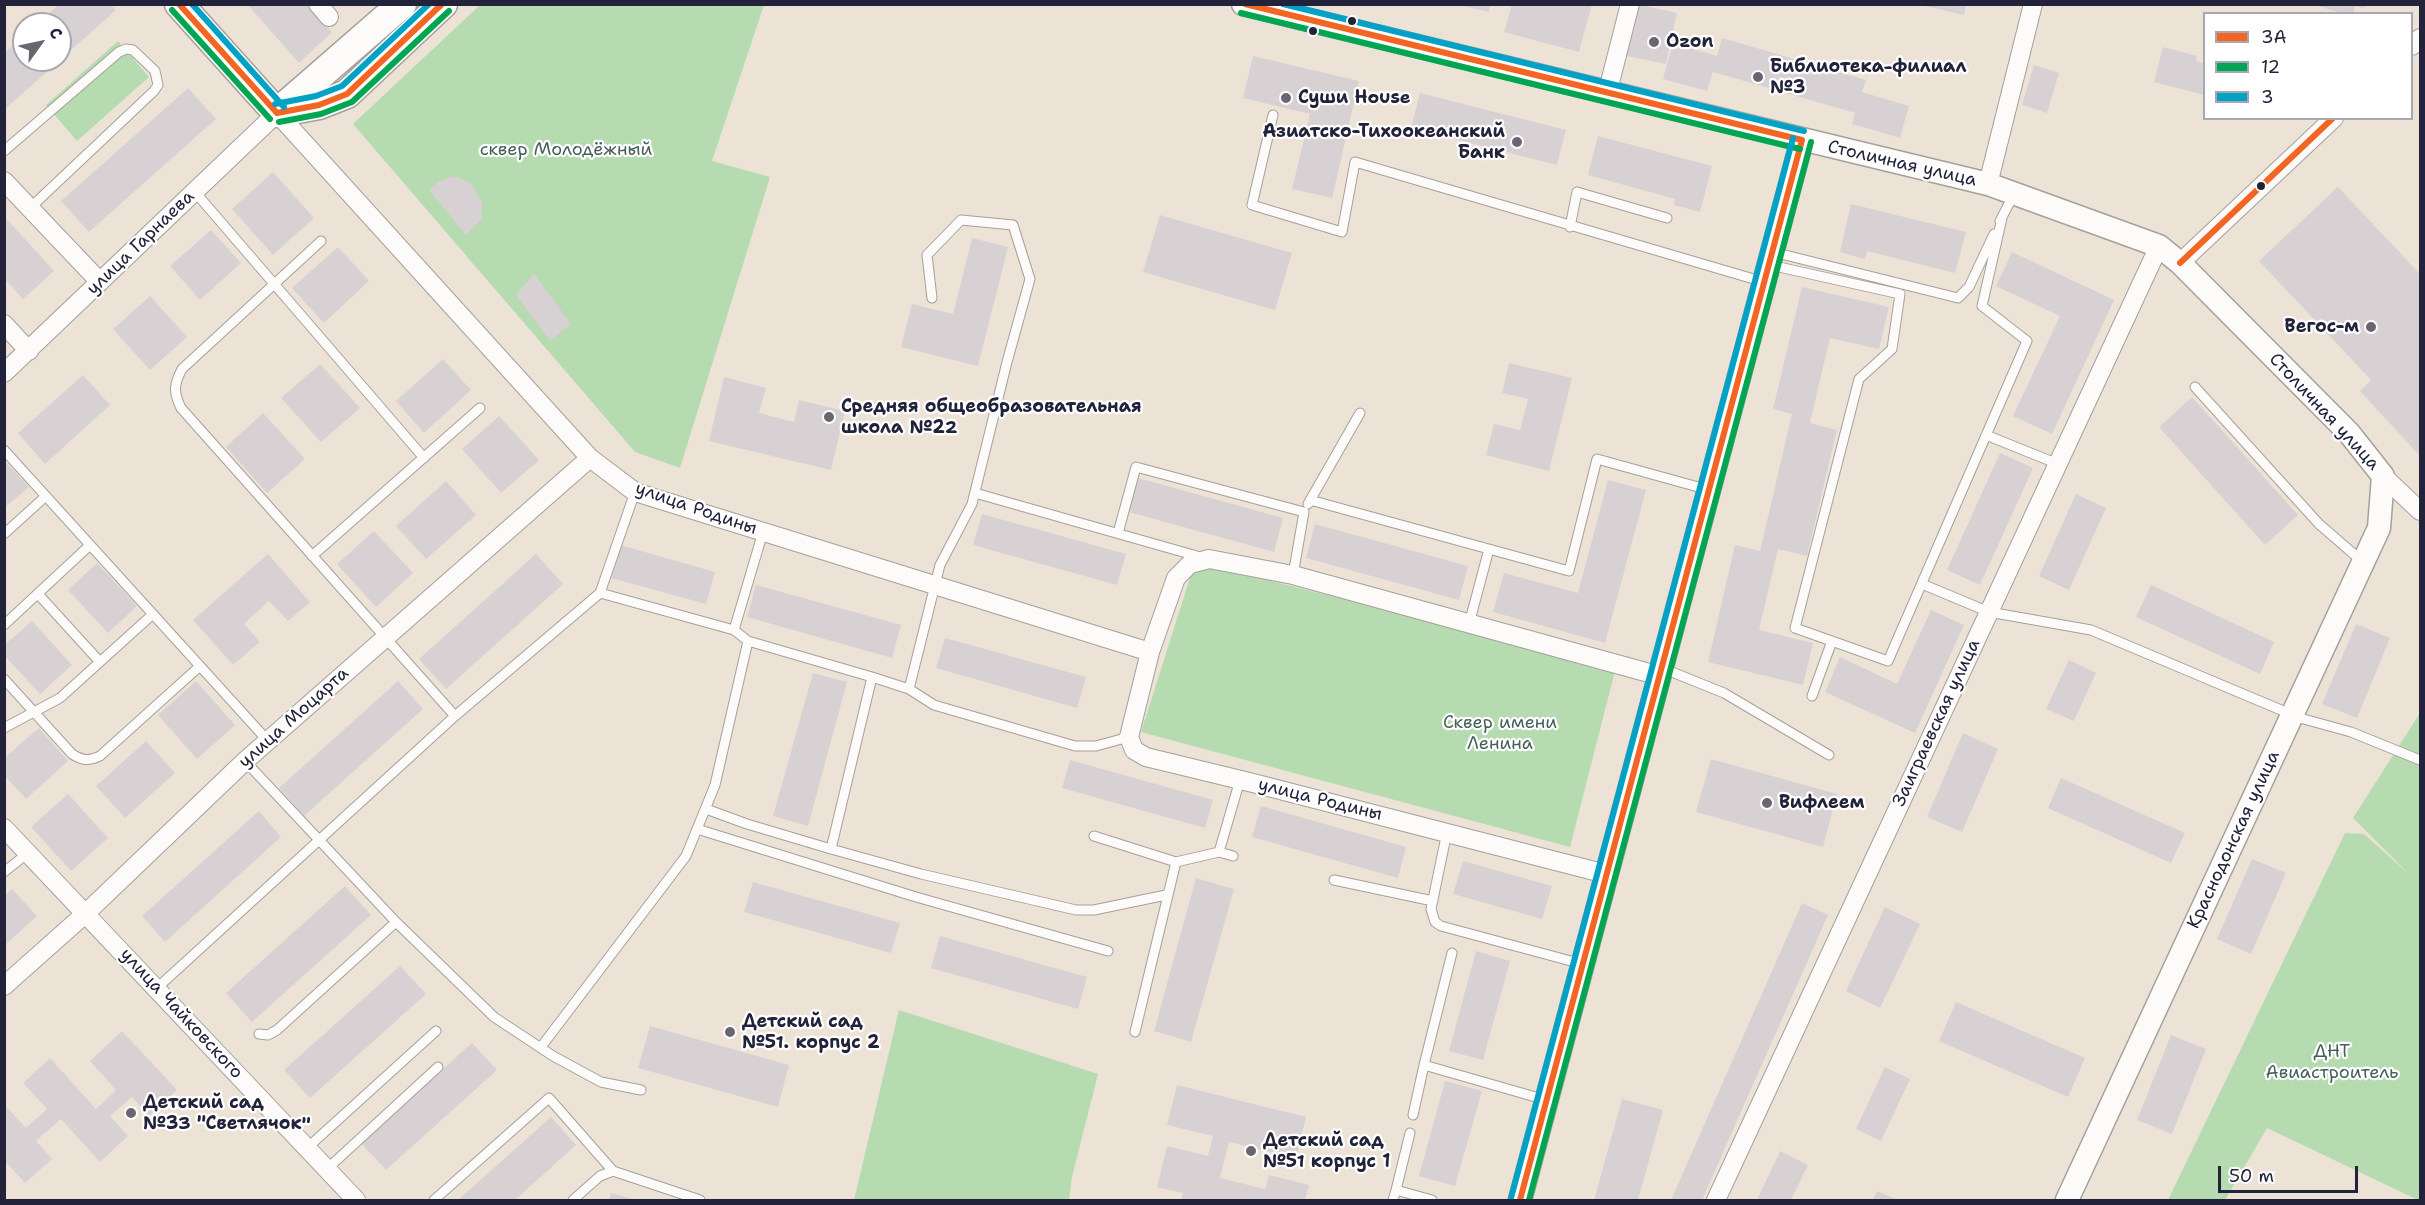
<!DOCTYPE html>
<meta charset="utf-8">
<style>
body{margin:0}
#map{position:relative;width:2425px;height:1205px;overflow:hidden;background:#ece3d6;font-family:"Shantell Sans",sans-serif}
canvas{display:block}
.frame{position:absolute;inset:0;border:6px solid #22223b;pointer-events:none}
.legend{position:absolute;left:2203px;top:12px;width:210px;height:108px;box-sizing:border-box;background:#fff;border:2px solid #a7a7b1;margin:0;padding:8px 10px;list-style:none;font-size:18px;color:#22223b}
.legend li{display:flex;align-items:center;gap:12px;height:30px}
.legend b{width:30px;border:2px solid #a7a7b1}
.north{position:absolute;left:12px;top:12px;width:60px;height:60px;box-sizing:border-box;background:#fff;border:2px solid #a7a7b1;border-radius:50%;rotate:57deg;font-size:16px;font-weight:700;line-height:24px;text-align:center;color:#22223b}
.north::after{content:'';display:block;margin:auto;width:21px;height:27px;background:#696671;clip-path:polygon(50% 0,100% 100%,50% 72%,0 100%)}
.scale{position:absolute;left:2218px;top:1166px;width:140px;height:27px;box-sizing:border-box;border:3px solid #22223b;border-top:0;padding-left:8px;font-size:18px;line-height:21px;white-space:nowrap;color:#22223b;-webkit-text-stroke:4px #fff;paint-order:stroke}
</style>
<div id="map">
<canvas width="2425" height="1205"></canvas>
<div class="frame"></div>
<ul class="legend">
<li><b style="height:8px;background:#f26522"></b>3А</li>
<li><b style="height:8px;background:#00a651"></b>12</li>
<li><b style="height:8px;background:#02a2c7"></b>3</li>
</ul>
<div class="north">С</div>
<div class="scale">50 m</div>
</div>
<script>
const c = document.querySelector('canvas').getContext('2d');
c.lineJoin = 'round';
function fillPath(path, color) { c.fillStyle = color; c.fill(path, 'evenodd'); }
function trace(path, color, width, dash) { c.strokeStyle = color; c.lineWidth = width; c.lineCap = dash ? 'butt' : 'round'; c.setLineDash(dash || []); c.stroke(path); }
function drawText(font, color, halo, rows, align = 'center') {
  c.font = font + ' "Shantell Sans",sans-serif'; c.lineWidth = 4.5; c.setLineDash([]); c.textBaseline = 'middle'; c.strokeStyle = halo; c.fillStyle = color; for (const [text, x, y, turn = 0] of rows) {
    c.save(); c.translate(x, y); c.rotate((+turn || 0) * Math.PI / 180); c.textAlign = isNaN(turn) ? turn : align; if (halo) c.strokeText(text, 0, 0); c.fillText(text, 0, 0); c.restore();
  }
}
fillPath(new Path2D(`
 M480,5H764L712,161L770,177L680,468L635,452L353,124Z
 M118,41L149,77L77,141L46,105Z
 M1195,562L1616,667L1570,847L1141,732Z
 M2420,713V1197L2418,1200L2267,1128L2225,1200H2168L2345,833L2364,834L2410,875L2353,818Z
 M899,1010L1098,1074L1072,1177L1069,1200H854Z`), '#b6dbb0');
fillPath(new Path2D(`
 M59,4H110L116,10L4,110V53L24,36V60H60V24H37Z
 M247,4H307L332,32L299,63Z
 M1456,4H1490L1489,12Z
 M1512,4H1592L1579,52L1504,32Z
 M1636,4L1677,13L1666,64L1622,55Z
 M1916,4H1966L1964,15Z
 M2313,4H2365L2364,8L2355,6L2353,14H2343Z
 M1722,38L1866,80L1862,92L1909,106L1900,138L1852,124L1855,113L1713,72L1707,91L1663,79L1673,43L1717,56Z
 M2163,47L2197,56L2196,61L2204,64V95L2154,82Z
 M1253,56L1359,81L1332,198L1292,189L1310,114L1243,98Z
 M2034,65L2059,73L2047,113L2022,105Z
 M188,88L216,119L89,232L61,201Z
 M1420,93L1566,130L1557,165L1411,128Z
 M1598,136L1712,166L1700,212L1674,205L1675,199L1588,175Z
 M273,172L314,218L273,255L232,209Z
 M453,176L471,183L482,202V219L466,235L429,190L438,182Z
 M2338,187L2420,274L2419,455L2360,391L2371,380L2259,261Z
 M1851,204L1966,232L1955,273L1867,251L1865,259L1840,252Z
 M1160,215L1292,253L1275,310L1143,272Z
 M4,216L54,271L23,299L4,278Z
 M211,230L241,263L200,300L170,266Z
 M972,238L1008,247L978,366L901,347L912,304L953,314Z
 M338,247L369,281L324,323L292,288Z
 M2012,252L2114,300L2052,434L2013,416L2060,316L1996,286Z
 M534,274L571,324L550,341L516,295Z
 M1802,287L1889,307L1879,349L1830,338L1810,423L1837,430L1807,556L1778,549L1759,630L1813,643L1803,685L1708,662L1735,545L1760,551L1792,414L1773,409Z
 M150,296L187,337L150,370L113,329Z
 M443,359L471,390L424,433L396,401Z
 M1509,363L1572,378L1549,471L1486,455L1494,424L1520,430L1528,399L1502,393Z
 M320,364L360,408L321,442L281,398Z
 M83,375L110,405L45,464L18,433Z
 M724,377L766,388L759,413L794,422L799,400L845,411L831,470L709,441Z
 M2192,397L2298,515L2265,545L2159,427Z
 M263,413L305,459L267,493L226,447Z
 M499,416L539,460L501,493L462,449Z
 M2000,453L2033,468L1980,585L1947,570Z
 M4,460L29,487L4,508Z
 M1138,478L1283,518L1274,552L1129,512Z
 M1608,480L1646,490L1605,643L1493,612L1504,573L1578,593Z
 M446,481L476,515L426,559L396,526Z
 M2076,494L2106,508L2069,590L2039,576Z
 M982,514L1126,554L1117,585L973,545Z
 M1315,524L1468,566L1459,600L1306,558Z
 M374,531L413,573L376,607L337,564Z
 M620,545L715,572L706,604L611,578Z
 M268,554L310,602L288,621L269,601L244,624L260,642L233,665L193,620Z
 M536,554L563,584L446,689L419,659Z
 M97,563L137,606L108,633L68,590Z
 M756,585L901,625L892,658L747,617Z
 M2151,585L2274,642L2260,674L2136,617Z
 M1931,610L1964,625L1915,733L1825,692L1840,657L1897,684Z
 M32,621L72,665L40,694L4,655V645Z
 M2356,624L2390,638L2357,718L2322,704Z
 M945,638L1086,677L1077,708L936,668Z
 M2069,660L2096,673L2074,721L2046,709Z
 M813,673L847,682L808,826L773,816Z
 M196,681L235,725L197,759L158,715Z
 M398,681L423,709L304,816L279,788Z
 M39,728L68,761L26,799L4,775V758Z
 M1963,733L1998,749L1962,832L1927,817Z
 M146,741L175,773L125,818L96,786Z
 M1711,759L1837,794L1823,847L1696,812Z
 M1070,760L1213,800L1205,828L1062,788Z
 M2061,778L2185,833L2171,863L2048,808Z
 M68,794L108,838L71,871L31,827Z
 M1261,806L1406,847L1398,878L1252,837Z
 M259,811L281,837L165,942L142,916Z
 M2252,859L2286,873L2251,954L2217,939Z
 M1463,861L1552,886L1542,919L1453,894Z
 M1196,878L1234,889L1191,1042L1154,1031Z
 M753,882L900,923L891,953L744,912Z
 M345,886L371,915L252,1022L226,993Z
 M12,889L37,916L4,946V896Z
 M1802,903L1828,915L1702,1200H1671Z
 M1885,907L1920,924L1880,1008L1846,991Z
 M940,936L1087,977L1078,1009L931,968Z
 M1476,951L1510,961L1483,1060L1449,1051Z
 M400,966L426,994L310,1098L284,1070Z
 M1956,1002L2085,1058L2068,1097L1939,1041Z
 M650,1026L789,1065L778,1107L638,1068Z
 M122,1031L177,1090L149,1116L132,1097L110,1116L128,1136L100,1162L61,1119L36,1141L52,1159L25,1183L4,1160V1104L26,1128L47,1109L23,1083L50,1058L96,1109L116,1090L90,1061Z
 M2171,1035L2206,1049L2172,1134L2137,1120Z
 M472,1043L497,1070L386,1170L361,1143Z
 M1885,1067L1910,1079L1881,1141L1856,1129Z
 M1445,1081L1482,1091L1455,1186L1419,1176Z
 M1177,1085L1306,1117L1296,1158L1229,1142L1220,1178L1265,1189L1269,1175L1309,1185L1305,1200H1181L1183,1193L1157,1187L1167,1146L1208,1156L1213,1136L1167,1125Z
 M1622,1099L1663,1110L1638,1200H1594Z
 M551,1117L576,1145L515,1200H458Z
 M1780,1151L1808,1165L1791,1200H1757Z
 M1877,1191L1898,1200H1873Z
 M611,1193L636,1200H609Z`), '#d8d1d4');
const service = new Path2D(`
 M1273,115L1252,205L1342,232L1355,162L1764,282
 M4,151L119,52L126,49L133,50L155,71L158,85L154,91L30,208
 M195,192L424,458
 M2000,221L2014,194
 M1570,227L1577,192L1667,218
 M321,241L182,369C174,384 173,392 181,408L455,716
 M1773,252L1958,298L1969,287L1994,234
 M1770,265L1900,294L1892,349L1859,379L1795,628L1888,661L2027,341L1982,306L2002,218
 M2195,387L2319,524L2363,562
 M1986,435L2058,464
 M4,450L268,741
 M635,492L600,593L734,630
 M975,493L1204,558
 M1310,500L1569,571L1597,459L1709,490
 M1308,504L1360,413
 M1118,533L1136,467L1304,512L1293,575
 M4,534L46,496
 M312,556L480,408
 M1922,584L1989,612L2091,630L2300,718L2351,732L2420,760
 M38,594L100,662
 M1469,624L1489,549
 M4,625L90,545
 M748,641L872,677
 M1662,668L1724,693L1829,755
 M4,679L72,754C83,761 89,761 100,756L200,666
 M909,689L940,565L972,504L1007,362L1030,279L1013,225L961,220L927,255L932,298
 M1812,696L1832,641
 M4,728L60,698L153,614
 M1129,737L1096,746H1075L934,705L909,689L872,677L831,849L921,874L1076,910H1094L1166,895
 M245,761L396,922L494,1017L553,1056L601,1082L641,1090
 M706,809L747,824L831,849
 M697,829L916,897L1108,951
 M1447,832L1431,909L1435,922L1441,926L1582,964
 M1094,836L1176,862L1219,852L1233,856
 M1219,852L1240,780
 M4,872L28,853
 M1334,880L1433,901
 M157,988L455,716L600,593
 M1135,1032L1176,862
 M259,1034L268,1035L277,1030L396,922
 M541,1047L686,856L715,785L748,641L734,630L763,532
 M1424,1065L1452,953
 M1413,1115L1424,1065L1546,1100
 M307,1148L436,1031
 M327,1169L438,1067
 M1396,1190L1410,1133
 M434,1200L549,1098L613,1171
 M573,1200L600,1176L613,1171L700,1200
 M1393,1200L1396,1190L1432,1200`);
const minor = new Path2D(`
 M318,4L329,17
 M2412,46L2420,38
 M1607,94L1630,4
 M4,181L100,282
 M1988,184L2033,4
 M2180,263L2334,118
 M4,324L29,351
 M4,373L277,113L590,458L635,492L1150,652
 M2383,476L2420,511
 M4,828L356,1200
 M1606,874L1253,783L1146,757L1134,750L1129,737L1150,652L1176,578L1190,564L1209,559L1293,575L1660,676
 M4,986L85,914L245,761L590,458
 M1716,1200L2159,246`);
const tertiary = new Path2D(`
 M1243,4L1988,184L2159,246L2180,263L2349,433L2383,476L2379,528L2067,1200
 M1520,1200L1802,140`);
const primary = new Path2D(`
 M179,4L277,113
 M279,111L402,4
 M277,113L319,105L347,94L443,4`);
trace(service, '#a5a09b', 11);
trace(minor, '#a5a09b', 20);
trace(tertiary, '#a5a09b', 25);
trace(primary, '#a5a09b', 31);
trace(service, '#fcfbf9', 9);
trace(minor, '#fcfbf9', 18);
trace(tertiary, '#fcfbf9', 22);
trace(primary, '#fcfbf9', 28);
trace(new Path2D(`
 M179,4L277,113
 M1245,4L1802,140
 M277,113L319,105L347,94L442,4
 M2180,263L2333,118
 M1520,1200L1802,140`), '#f26522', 6);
trace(new Path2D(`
 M172,10L270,119
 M1241,13L1800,149
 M279,122L321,114L352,102L449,11
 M1529,1200L1811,142`), '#00a651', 6);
trace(new Path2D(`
 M192,4L284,107
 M1283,4L1804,131
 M275,104L316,96L342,86L429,4
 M1511,1198L1793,138`), '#02a2c7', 6);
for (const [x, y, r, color] of [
 [1352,21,5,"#22223b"],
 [1313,31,5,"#22223b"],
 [1654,42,6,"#696671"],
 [1758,77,6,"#696671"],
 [1286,98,6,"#696671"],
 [1517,142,6,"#696671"],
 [2261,186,5,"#22223b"],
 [2371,327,6,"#696671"],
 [829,417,6,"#696671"],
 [1767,803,6,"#696671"],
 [730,1032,6,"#696671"],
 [131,1113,6,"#696671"],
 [1251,1151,6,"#696671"]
]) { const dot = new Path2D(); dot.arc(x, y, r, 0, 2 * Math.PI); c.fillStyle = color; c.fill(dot); trace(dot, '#fff', 2); }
drawText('bold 18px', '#22223b', '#fff', [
 ["Ozon",1666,42],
 ["Библиотека-филиал",1770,67],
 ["№3",1770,88],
 ["Суши House",1298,98],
 ["Азиатско-Тихоокеанский",1505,132,"right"],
 ["Банк",1505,153,"right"],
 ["Вегос-м",2359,327,"right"],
 ["Средняя общеобразовательная",841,407],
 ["школа №22",841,428],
 ["Вифлеем",1779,803],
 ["Детский сад",742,1022],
 ["№51. корпус 2",742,1043],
 ["Детский сад",143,1103],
 ["№33 \"Светлячок\"",143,1124],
 ["Детский сад",1263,1141],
 ["№51 корпус 1",1263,1162]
], 'left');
drawText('18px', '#466059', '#fff', [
 ["сквер Молодёжный",566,150],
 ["Сквер имени",1500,723],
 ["Ленина",1500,744],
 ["ДНТ",2332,1052],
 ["Авиастроитель",2332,1073]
]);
drawText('18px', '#22223b', '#fff', [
 ["Столичная улица",1902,164,13],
 ["улица Гарнаева",141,243,-44],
 ["Столичная улица",2324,412,47],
 ["улица Родины",696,509,19],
 ["улица Моцарта",294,718,-42],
 ["Заиграевская улица",1937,723,-65],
 ["улица Родины",1320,800,14],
 ["Краснодонская улица",2234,840,-65],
 ["улица Чайковского",181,1014,47]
]);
</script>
